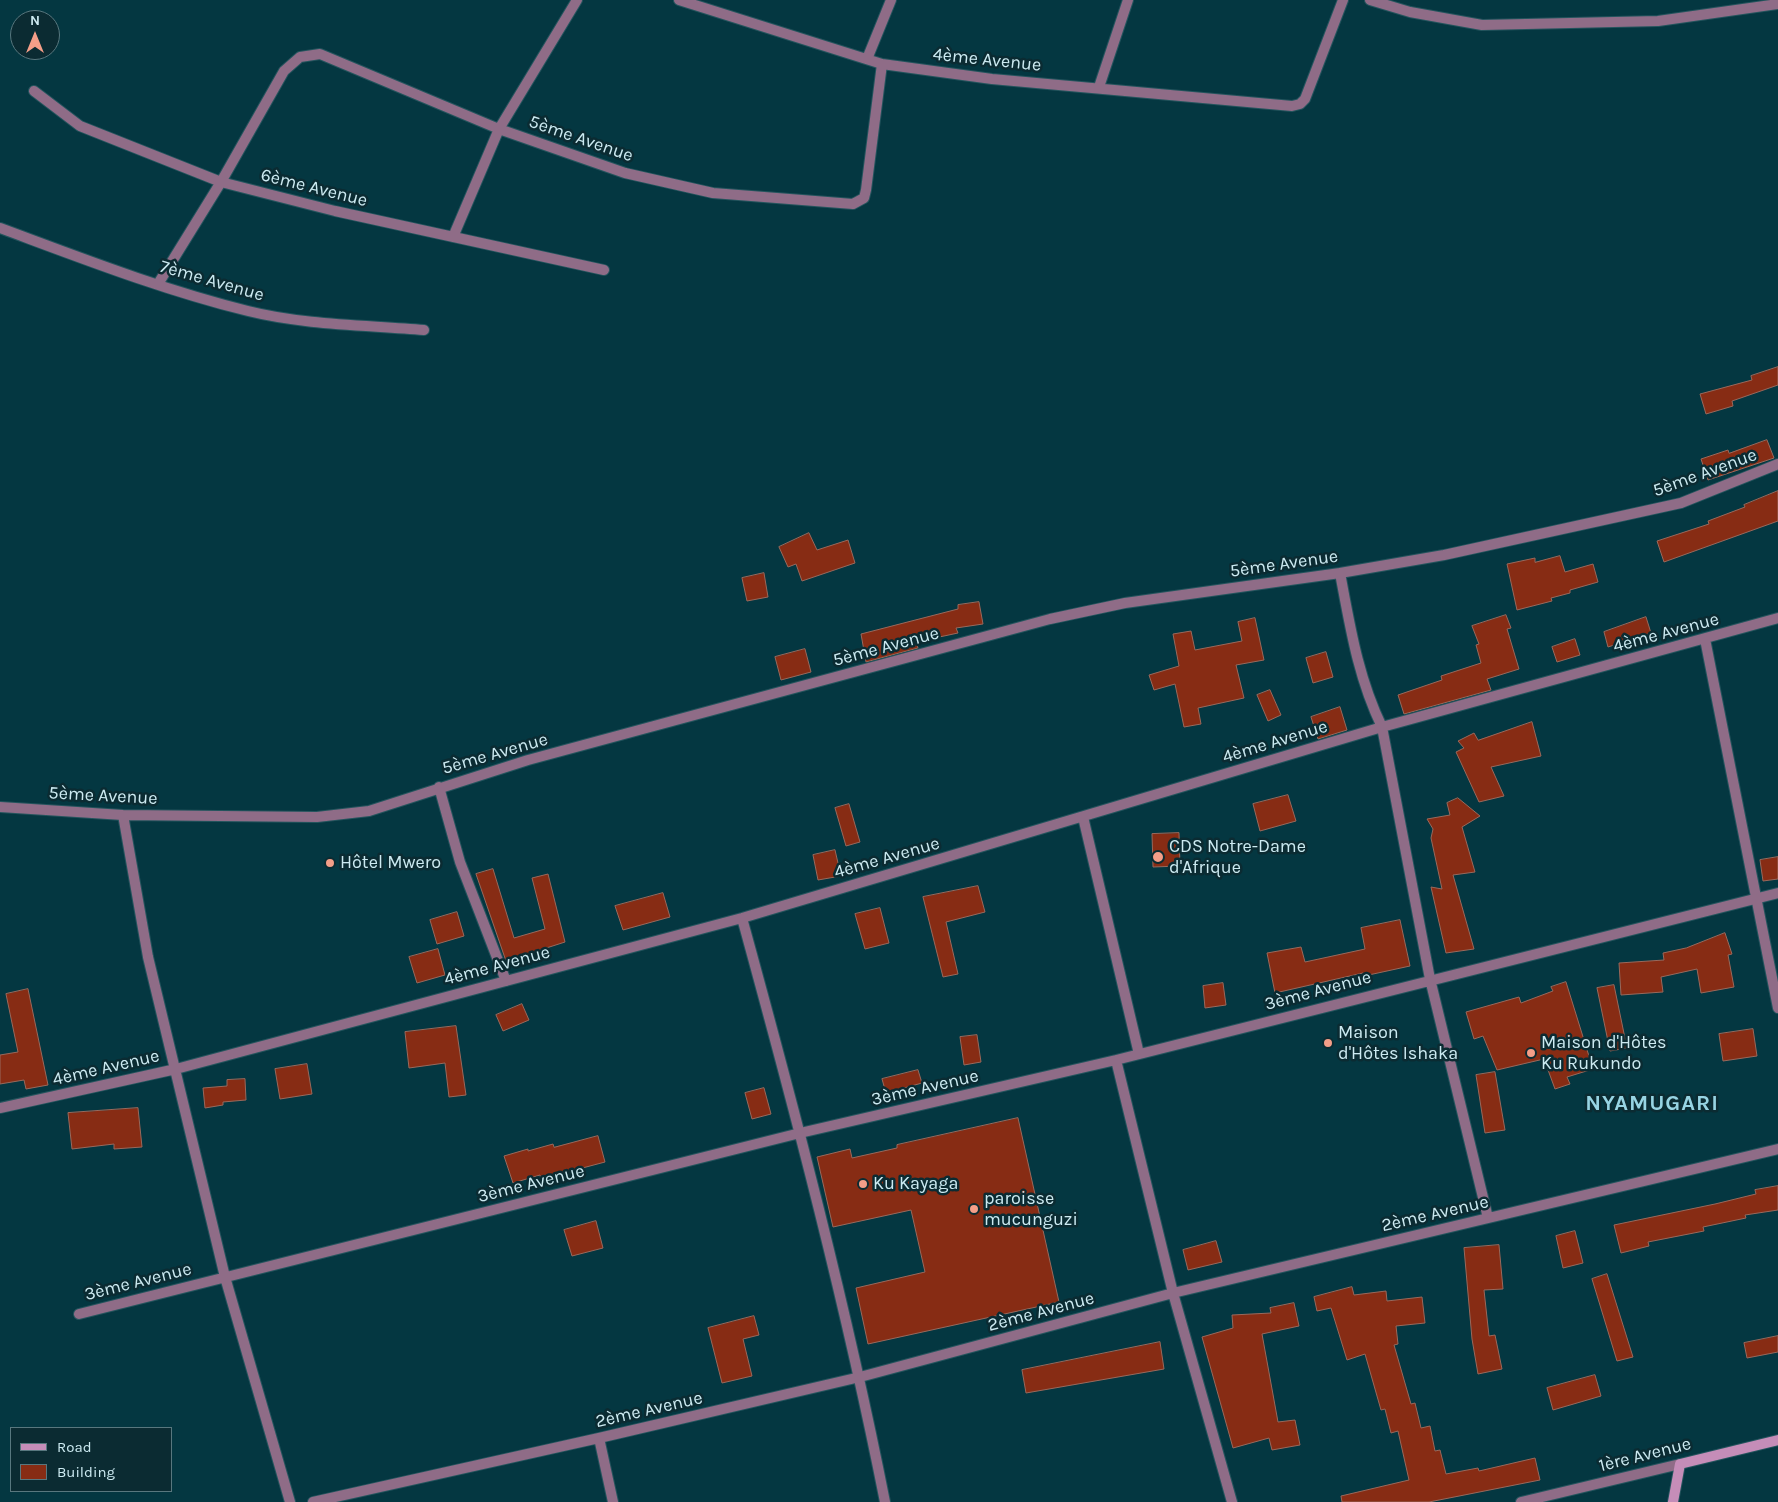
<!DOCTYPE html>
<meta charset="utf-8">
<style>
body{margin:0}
#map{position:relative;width:1778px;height:1502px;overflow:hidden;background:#043741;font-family:Karla,sans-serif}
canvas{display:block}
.legend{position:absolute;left:10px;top:1427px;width:162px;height:65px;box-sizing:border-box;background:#0b2b32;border:1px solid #58777e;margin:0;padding:6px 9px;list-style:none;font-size:15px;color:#cceaf1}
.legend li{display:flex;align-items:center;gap:10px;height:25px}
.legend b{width:25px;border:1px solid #58777e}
.north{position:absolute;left:10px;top:10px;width:50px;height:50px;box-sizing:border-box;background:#0b2b32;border:1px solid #58777e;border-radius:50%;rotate:0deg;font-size:14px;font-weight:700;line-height:20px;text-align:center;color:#cceaf1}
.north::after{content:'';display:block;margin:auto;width:18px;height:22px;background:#f49e88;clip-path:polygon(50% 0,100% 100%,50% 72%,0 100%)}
</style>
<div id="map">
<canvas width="1778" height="1502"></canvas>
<ul class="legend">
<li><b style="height:6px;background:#c58db8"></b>Road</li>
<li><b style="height:14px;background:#872c14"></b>Building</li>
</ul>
<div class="north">N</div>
</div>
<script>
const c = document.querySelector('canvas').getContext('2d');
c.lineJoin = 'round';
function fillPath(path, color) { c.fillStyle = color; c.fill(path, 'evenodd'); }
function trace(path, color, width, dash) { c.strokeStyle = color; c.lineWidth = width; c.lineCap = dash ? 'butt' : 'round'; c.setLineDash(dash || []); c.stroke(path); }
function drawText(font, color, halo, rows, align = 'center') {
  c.font = font + ' Karla,sans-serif'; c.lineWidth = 5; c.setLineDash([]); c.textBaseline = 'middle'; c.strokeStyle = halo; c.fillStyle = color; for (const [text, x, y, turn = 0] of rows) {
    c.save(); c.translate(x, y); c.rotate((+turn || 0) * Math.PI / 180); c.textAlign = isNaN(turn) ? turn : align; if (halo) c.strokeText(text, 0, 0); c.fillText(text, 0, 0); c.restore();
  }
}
const building = new Path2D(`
 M1778,367V385L1732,401L1733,406L1706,414L1700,394L1752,380L1751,376Z
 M1767,440L1774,458L1708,480L1701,459L1728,450L1729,453Z
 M1778,491V521L1664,562L1657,541L1709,524L1708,521L1745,507L1744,505Z
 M809,533L817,550L848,540L855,563L802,581L796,564L788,567L779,547Z
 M1560,556L1565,572L1593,564L1598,582L1570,590V593L1551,598L1552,601L1517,610L1507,564L1535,558V562Z
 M764,573L768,597L747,601L742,578Z
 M979,602L983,624L956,628L958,633L916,642L918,648L866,662L861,634L958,609V605Z
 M1506,615L1511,628L1507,629L1519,669L1487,679L1491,690L1404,714L1398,695L1442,680L1441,676L1481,663L1476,645L1479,644L1472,626Z
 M1646,617L1651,633L1608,647L1604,632Z
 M1255,618L1264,660L1236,665L1244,698L1198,708L1201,724L1184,727L1175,684L1154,690L1149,675L1179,666L1173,634L1191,631L1195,650L1242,641L1238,622Z
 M1575,639L1580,655L1557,662L1552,647Z
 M805,649L811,672L781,680L775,657Z
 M1326,652L1333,677L1313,683L1306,658Z
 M1270,690L1281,715L1268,721L1257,695Z
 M1340,707L1347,730L1318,739L1311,717Z
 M1532,722L1541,756L1491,767L1504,796L1479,802L1456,752L1464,748L1458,741L1474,733L1478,740Z
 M1288,795L1296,821L1260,831L1253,804Z
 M1458,798L1480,816L1462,827L1475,872L1453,875L1474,949L1446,953L1431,887L1442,889L1431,838L1433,829L1427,819L1450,815L1447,803Z
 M849,804L860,842L846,846L835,808Z
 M1179,833L1180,866L1153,867L1152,834Z
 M835,850L841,876L818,880L813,855Z
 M1778,857V879L1763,881L1760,860Z
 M493,869L514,938L545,929L532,878L548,874L565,942L506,961L476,874Z
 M978,886L985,912L946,922L958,974L943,977L923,897Z
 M663,893L670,917L623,930L615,906Z
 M880,908L889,943L865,949L855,914Z
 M457,912L464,936L437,944L430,920Z
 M1400,920L1410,966L1364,976L1363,973L1275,993L1267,953L1301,947L1305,962L1365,949L1361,928Z
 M1725,933L1732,954L1728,955L1734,987L1701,993L1697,969L1661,977L1663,992L1621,995L1619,963L1664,960L1663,953L1686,948Z
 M438,949L445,975L417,983L409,957Z
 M1566,982L1593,1069L1567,1077L1570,1084L1555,1089L1544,1059L1497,1070L1483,1036L1474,1039L1466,1012L1519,997L1521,1003L1553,991L1551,987Z
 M1223,983L1226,1005L1205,1008L1203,986Z
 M1614,985L1627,1048L1610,1051L1597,988Z
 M28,989L48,1085L26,1089L24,1080L0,1084V1055L18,1052L6,994Z
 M522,1004L529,1020L503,1031L496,1015Z
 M456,1026L466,1095L449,1097L445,1063L409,1068L405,1032Z
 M1753,1029L1757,1056L1723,1061L1719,1034Z
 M977,1035L981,1062L964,1065L960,1037Z
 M307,1064L312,1094L280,1099L275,1069Z
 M918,1070L922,1083L886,1093L882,1079Z
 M1495,1072L1505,1130L1485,1133L1476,1075Z
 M245,1079L246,1100L223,1102V1105L205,1108L203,1088L227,1086V1080Z
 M764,1088L771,1114L752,1119L745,1093Z
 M138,1108L142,1147L114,1149V1144L72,1149L68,1113Z
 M1018,1118L1059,1302L868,1344L856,1288L925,1272L911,1210L833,1227L817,1157L850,1149L852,1158L897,1148V1145Z
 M598,1136L605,1162L541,1179L540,1175L513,1183L504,1156L528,1149V1151L553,1144L554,1147Z
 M1778,1186V1210L1745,1215L1746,1218L1703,1227L1704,1231L1648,1242L1649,1246L1621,1253L1614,1225L1715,1204L1756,1194L1755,1190Z
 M596,1221L603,1248L572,1256L564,1230Z
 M1575,1231L1583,1263L1563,1268L1556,1236Z
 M1216,1241L1222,1262L1188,1270L1183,1250Z
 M1499,1245L1503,1289L1484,1290L1489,1336L1495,1335L1502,1369L1478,1374L1472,1339L1464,1248Z
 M1607,1274L1633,1357L1617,1361L1592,1279Z
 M1352,1287L1354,1295L1386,1291L1387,1301L1422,1297L1425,1323L1396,1326L1398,1344L1394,1345L1411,1404L1415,1403L1421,1428L1430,1426L1435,1451L1440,1450L1446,1474L1478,1468L1479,1471L1535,1458L1540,1480L1429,1502H1342L1341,1496L1409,1480L1398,1431L1391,1433L1385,1409L1381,1410L1365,1354L1347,1360L1331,1308L1317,1311L1314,1297Z
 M1294,1303L1299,1326L1262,1334L1278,1422L1295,1420L1300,1445L1272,1450L1269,1438L1233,1448L1202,1337L1233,1328L1232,1315L1271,1313L1270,1308Z
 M754,1316L759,1335L743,1339L752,1376L722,1383L708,1328Z
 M1778,1336V1352L1747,1358L1744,1343Z
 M1160,1342L1164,1369L1026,1393L1022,1370Z
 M1595,1375L1601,1396L1553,1410L1547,1388Z`);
fillPath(building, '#872c14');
trace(building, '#99695c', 1);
const minor = new Path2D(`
 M679,0L882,64L992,79L1292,106L1300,104L1305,99L1343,0
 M1370,0L1410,12L1482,25L1658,21L1778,4
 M867,59L891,0
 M1099,87L1128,0
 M34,91L80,126L221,182L335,211L604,270
 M0,228C81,258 163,290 248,311C304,325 366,325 424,330
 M453,237L499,129L577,0
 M158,284L221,182L284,71L300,57L320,54L499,129L625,173L713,193L853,204L864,198L866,190L882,64
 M1340,573C1350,626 1358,678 1382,727L1430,979L1488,1218
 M1705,639L1778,1008
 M439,787L460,862L506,981
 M0,807L123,815L317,817L369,811L528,760L1050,619L1125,603L1340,573L1444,555L1681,503L1778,464
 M123,815L148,957L225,1277L290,1502
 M1083,817L1139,1054
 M742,918C795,1111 846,1305 885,1502
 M1116,1060L1173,1293L1232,1502
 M0,1108L176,1069L742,918L1382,727L1778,618
 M79,1314L800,1133L1116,1060L1778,893
 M599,1438L613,1502
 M313,1502L599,1438L860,1377L1173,1293L1778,1149
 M1521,1502L1680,1464`);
const secondary = new Path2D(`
 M1673,1502L1680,1464L1778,1440`);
trace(minor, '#24545d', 12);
trace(secondary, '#24545d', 12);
trace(minor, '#8f6c87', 10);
trace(secondary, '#c58db8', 10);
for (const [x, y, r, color] of [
 [1158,857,6,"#f49e88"],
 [330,863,5,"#f49e88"],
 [1328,1043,5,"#f49e88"],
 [1531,1053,5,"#f49e88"],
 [863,1184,5,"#f49e88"],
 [974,1209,5,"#f49e88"]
]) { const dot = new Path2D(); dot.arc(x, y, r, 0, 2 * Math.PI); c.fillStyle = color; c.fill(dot); trace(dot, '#0b2b32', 2); }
drawText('18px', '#cceaf1', '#0b2b32', [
 ["4ème Avenue",987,60,6],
 ["5ème Avenue",581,139,19],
 ["6ème Avenue",314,188,14],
 ["7ème Avenue",212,281,16],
 ["5ème Avenue",1705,473,-20],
 ["5ème Avenue",1284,564,-8],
 ["4ème Avenue",1666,633,-15],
 ["5ème Avenue",886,647,-15],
 ["4ème Avenue",1275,742,-17],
 ["5ème Avenue",495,754,-16],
 ["5ème Avenue",103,796,3],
 ["4ème Avenue",887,858,-16],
 ["4ème Avenue",497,966,-15],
 ["3ème Avenue",1318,991,-15],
 ["4ème Avenue",106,1068,-13],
 ["3ème Avenue",925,1088,-13],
 ["3ème Avenue",531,1184,-14],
 ["2ème Avenue",1435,1214,-13],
 ["3ème Avenue",138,1282,-14],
 ["2ème Avenue",1041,1312,-15],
 ["2ème Avenue",649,1410,-13],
 ["1ère Avenue",1645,1455,-14]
]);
drawText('18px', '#cceaf1', '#0b2b32', [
 ["CDS Notre-Dame",1169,847],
 ["d'Afrique",1169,868],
 ["Hôtel Mwero",340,863],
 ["Maison",1338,1033],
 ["d'Hôtes Ishaka",1338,1054],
 ["Maison d'Hôtes",1541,1043],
 ["Ku Rukundo",1541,1064],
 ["Ku Kayaga",873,1184],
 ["paroisse",984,1199],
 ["mucunguzi",984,1220]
], 'left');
c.letterSpacing = '1px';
drawText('bold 22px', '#97d4e3', '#0b2b32', [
 ["NYAMUGARI",1652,1104]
]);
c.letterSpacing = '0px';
</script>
